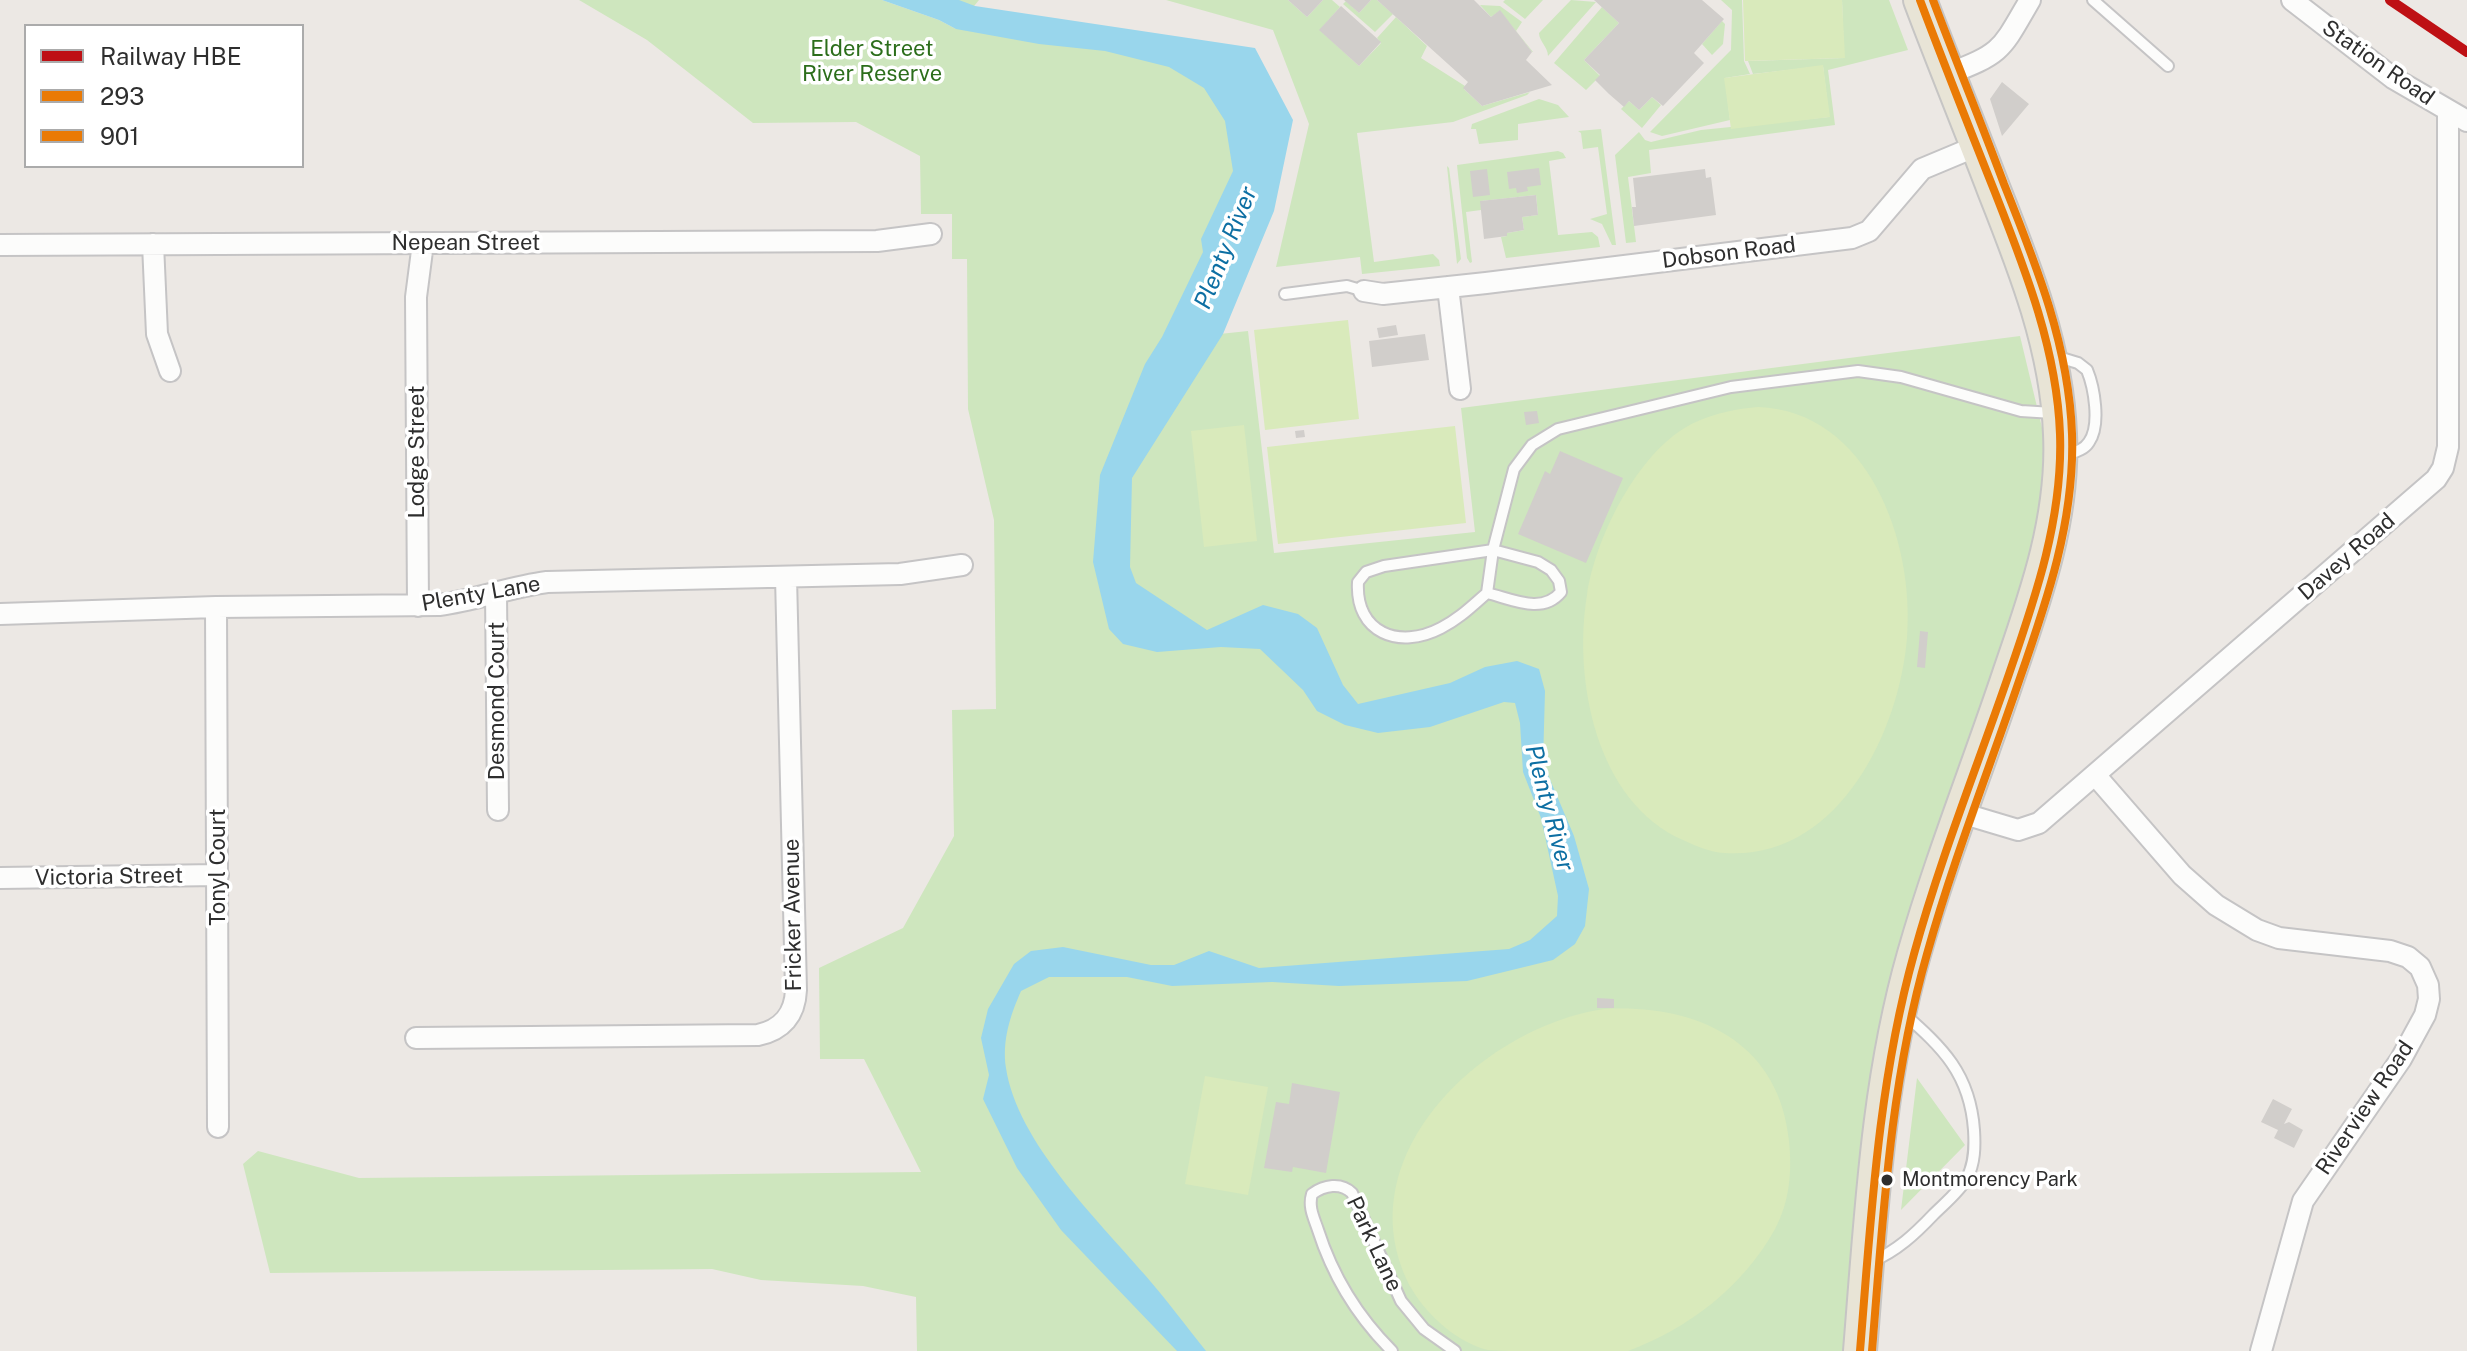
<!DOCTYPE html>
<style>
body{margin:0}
#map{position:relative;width:2467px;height:1351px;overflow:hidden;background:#ece8e4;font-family:"Public Sans",sans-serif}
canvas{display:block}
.legend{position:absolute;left:24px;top:24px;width:280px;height:144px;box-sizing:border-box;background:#fff;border:2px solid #ababab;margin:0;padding:10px 14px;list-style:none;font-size:24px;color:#2e2e2e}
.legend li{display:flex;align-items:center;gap:16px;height:40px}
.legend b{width:40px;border:2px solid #ababab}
</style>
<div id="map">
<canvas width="2467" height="1351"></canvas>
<ul class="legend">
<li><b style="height:10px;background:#be1014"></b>Railway HBE</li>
<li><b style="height:10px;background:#ea7a05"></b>293</li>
<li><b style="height:10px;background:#ea7a05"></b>901</li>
</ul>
</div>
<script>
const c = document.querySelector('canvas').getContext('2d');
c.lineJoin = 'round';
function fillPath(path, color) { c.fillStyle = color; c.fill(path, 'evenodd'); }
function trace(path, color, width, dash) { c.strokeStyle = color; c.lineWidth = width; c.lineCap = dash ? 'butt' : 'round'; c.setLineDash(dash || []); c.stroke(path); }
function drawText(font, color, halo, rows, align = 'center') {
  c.font = font + ' "Public Sans",sans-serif'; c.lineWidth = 7; c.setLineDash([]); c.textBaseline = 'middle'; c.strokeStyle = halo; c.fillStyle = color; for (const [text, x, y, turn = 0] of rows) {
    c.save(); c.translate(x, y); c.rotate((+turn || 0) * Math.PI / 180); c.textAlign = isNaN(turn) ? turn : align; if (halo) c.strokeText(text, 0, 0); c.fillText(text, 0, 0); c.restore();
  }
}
fillPath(new Path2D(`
 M579,0H882L939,20L956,29L918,0H979L966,16L1159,49L1258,133L1191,337L1248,331L1274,553L1475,532L1461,408L2020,336L2044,436L2039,523L1858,1187L1844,1351H917L916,1297L863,1286L761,1280L712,1269L270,1273L243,1164L258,1151L359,1178L921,1172L864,1059H820L819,968L903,928L954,836L952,710L996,709L994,520L968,409L967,259H952V214H921L920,156L856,122L753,123L647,40Z
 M1166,0H1288L1307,17L1323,0H1332L1340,7L1320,30L1359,66L1381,43L1377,38L1396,17L1427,46L1421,58L1465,86L1464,89L1482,106L1530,92L1527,95L1453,122L1357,133L1374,262L1433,254L1439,260L1440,266L1362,274L1360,257L1276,267L1309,124L1273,30Z
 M1371,0H1377L1393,14L1375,32L1343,4L1346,1L1359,13Z
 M1505,0H1543L1525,19L1503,2Z
 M1571,0L1596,2L1548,56C1548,47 1539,41 1539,33Z
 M1721,0H1742L1744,61L1750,74L1725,78L1730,120L1662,136L1650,132L1731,50L1732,10Z
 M1842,0H1889L1908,50L1828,70L1835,125L1649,150L1651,173L1628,177L1636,242L1626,243L1615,155L1639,132L1645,140L1651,142L1701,130L1829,117L1823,66L1753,74L1748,61L1844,58Z
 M1480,5L1500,6L1522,22L1516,31L1533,52H1532L1500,11L1491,17Z
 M1602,7L1619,23L1584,60L1600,76L1586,90L1554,63Z
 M1722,21L1725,24L1723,44L1712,55L1702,44Z
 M1652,97L1661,105L1642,128L1621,109L1629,101L1639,110Z
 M1539,99L1558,105L1569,117L1518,124V140L1479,144L1476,129H1471L1472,124Z
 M1601,129L1616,245H1612L1602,224L1590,219L1607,214L1598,147L1583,149L1581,133L1578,131Z
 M1558,151L1563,153L1566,158L1549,161L1558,235L1592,232L1598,237L1600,247L1506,258L1501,237L1507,236V233L1524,230L1522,217L1538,215L1536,195L1481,201V210L1466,212L1472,262L1470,263L1467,258L1457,165Z
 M1447,166L1449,168L1461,259L1457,264Z
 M1917,1078L1965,1145L1901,1210Z`), '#cee6be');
fillPath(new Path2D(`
 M1743,0H1842L1845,58L1745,61Z
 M1823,65L1830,117L1731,129L1724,78Z
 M1348,320L1359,419L1265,430L1254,330Z
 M1758,407C1869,411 1915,543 1907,638C1899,734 1837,861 1724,853C1710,852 1696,846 1683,840C1596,802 1573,680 1587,595C1595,540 1634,460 1683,429C1705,415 1733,409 1758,407Z
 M1244,425L1257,541L1204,547L1191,431Z
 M1455,426L1466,523L1278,544L1267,447Z
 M1604,1009C1695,1004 1779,1040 1789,1141C1792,1171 1790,1201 1775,1229C1743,1287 1689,1328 1628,1351C1596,1351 1563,1351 1531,1351C1517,1351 1501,1351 1488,1350C1458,1343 1428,1316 1413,1291C1340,1161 1481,1027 1604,1009Z
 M1205,1076L1268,1087L1248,1195L1185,1184Z`), '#d9eabb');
fillPath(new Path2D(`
 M882,0H959L975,6L1255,48L1293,120L1274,211L1223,334L1132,478L1130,567L1136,583L1207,630L1263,605L1298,614L1317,628L1343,685L1358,704L1450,683L1485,667L1517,661L1539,669L1545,691L1543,763L1574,836L1589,889L1585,926L1575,944L1553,960L1467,981L1339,986L1272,982L1172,986L1127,977H1049L1021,991C1010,1016 1002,1041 1006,1068C1017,1142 1097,1219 1145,1275C1166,1299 1186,1326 1206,1351H1177L1061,1230L1017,1168L983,1099L989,1075L981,1038L988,1009L1014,964L1031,951L1063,947L1151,965H1174L1209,951L1259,968L1509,949L1530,940L1557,916L1558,896L1541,818L1523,772L1520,723L1515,703L1504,702L1430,727L1378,733L1345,725L1317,711L1303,690L1260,649L1221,647L1157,652L1123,644L1109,629L1093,562L1100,475L1145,364L1162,337L1203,252L1201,239L1233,171L1225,121L1204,88L1169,67L1105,51L1039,44L956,29L939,20Z`), '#99d6ec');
fillPath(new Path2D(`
 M1288,0H1323L1307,17Z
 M1344,0H1371L1359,13Z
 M1377,0H1474L1491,17L1500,10L1532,52L1526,60L1552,85L1482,106L1463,88L1468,82Z
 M1594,0H1702L1724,19L1694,53L1704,63L1663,106L1652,97L1639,110L1629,101L1624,107L1609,94L1595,80L1600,75L1584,60L1619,23Z
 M1341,6L1381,42L1359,66L1319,30Z
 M2002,82L2029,104L2002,136L1990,99Z
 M1539,168L1541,185L1527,187L1528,191L1517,193L1516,188L1509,189L1507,172Z
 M1487,169L1490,195L1473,197L1470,171Z
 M1705,169L1706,178L1711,177L1716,215L1634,226L1632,207H1636L1633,178Z
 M1536,195L1538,215L1522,217L1524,230L1507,233V236L1484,239L1480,201Z
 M1396,325L1398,335L1379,338L1377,328Z
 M1425,334L1429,360L1372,367L1369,341Z
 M1537,411L1539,423L1526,425L1524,412Z
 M1304,430L1305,437L1296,438L1295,431Z
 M1560,451L1623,478L1586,563L1518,534L1545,471L1550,474Z
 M1920,631L1928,632L1925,668L1917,667Z
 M1597,998L1614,999V1008H1597Z
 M1292,1083L1340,1092L1326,1173L1293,1167L1292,1172L1264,1168L1276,1102L1289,1104Z
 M2273,1099L2292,1109L2284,1124L2289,1122L2303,1130L2294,1148L2274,1138L2278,1130L2261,1122Z`), '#d1cecb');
const lane = new Path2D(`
 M2093,0L2168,66
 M1285,294L1347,286L1364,291
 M2055,356L2078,363L2087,370C2094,387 2101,425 2089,442C2084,450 2075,452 2066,455
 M1487,593C1472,606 1459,619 1441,628C1399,650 1355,633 1358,582L1366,572L1384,566L1493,550L1538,562L1551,570L1559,581L1561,592C1542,615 1512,599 1487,593L1493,550L1514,469L1532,445L1558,429L1731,387L1858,371L1901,377L2021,411L2053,413
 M1871,1262C1897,1251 1915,1234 1934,1214C1945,1203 1959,1192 1967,1178C1975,1163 1975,1146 1974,1130C1970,1074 1943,1048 1903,1013
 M1392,1351C1358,1317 1333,1277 1318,1230C1314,1218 1308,1207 1312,1194C1324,1185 1341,1182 1352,1193L1401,1301L1424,1329L1455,1351`);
const street = new Path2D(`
 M2292,0L2393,78L2467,121
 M1948,74C2003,53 2001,50 2030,0
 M153,244L157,334L170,371
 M0,245L877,241L931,234
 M1448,287L1460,389
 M1364,291L1383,294L1486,283L1852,238L1869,231L1922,169L1977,146
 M496,592L498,810
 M418,606L416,297L423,243
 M216,607L218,1127
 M0,614L216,607L439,605C476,600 510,587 547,582L900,574L962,565
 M2096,776L2182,875L2216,905L2257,930L2279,938L2390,951L2408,957L2420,967L2428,985L2429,999L2425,1015L2401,1059L2303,1201L2261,1351
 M1961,813L2018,830L2039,823L2436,479L2443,468L2448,447V111
 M0,878L218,875
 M416,1038L758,1035C782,1030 795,1015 796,990L786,577`);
const primary = new Path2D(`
 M1860,1351C1871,1218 1877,1083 1914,954C1941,859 1978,767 2009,674C2036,596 2064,517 2060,434C2057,349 2025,268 1994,190C1970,127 1944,64 1920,0`);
trace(lane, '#c5c4c5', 14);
trace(street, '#c5c4c5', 24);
trace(primary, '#c6c5c4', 36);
trace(lane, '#fcfcfb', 10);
trace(street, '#fcfcfb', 20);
trace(primary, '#e8e4d6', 32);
trace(new Path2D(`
 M1860,1351C1871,1218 1878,1083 1914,954C1940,859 1977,767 2009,674C2036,596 2063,517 2060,434C2057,349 2025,269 1994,190C1969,127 1944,64 1920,0`), '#ea7a05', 8);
trace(new Path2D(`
 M1872,1351C1883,1218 1890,1083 1927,954C1953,861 1988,772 2019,681C2047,601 2075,520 2072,434C2069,346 2036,264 2004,184C1981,122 1956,61 1933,0`), '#ea7a05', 8);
trace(new Path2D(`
 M2390,0L2467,52`), '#be1014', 10);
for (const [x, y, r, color] of [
 [1887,1180,7,"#2e2e2e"]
]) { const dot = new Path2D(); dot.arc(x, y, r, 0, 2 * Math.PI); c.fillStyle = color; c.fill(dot); trace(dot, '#fff', 3); }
drawText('20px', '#2e2e2e', '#fff', [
 ["Montmorency Park",1902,1180]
], 'left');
drawText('22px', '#2c6e1b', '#fff', [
 ["Elder Street",872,49],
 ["River Reserve",872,74]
]);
drawText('22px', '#2e2e2e', '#fff', [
 ["Station Road",2378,63,35],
 ["Nepean Street",466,243],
 ["Dobson Road",1729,253,-7],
 ["Lodge Street",417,452,-90],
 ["Davey Road",2347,557,-41],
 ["Plenty Lane",481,594,-10],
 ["Desmond Court",497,701,-90],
 ["Tonyl Court",218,867,-90],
 ["Victoria Street",109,877,-1],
 ["Fricker Avenue",793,915,-91],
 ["Riverview Road",2365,1108,-56],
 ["Park Lane",1374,1244,65]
]);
drawText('italic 24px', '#0d6fa3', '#fff', [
 ["Plenty River",1226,248,-68],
 ["Plenty River",1549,808,75]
]);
</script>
